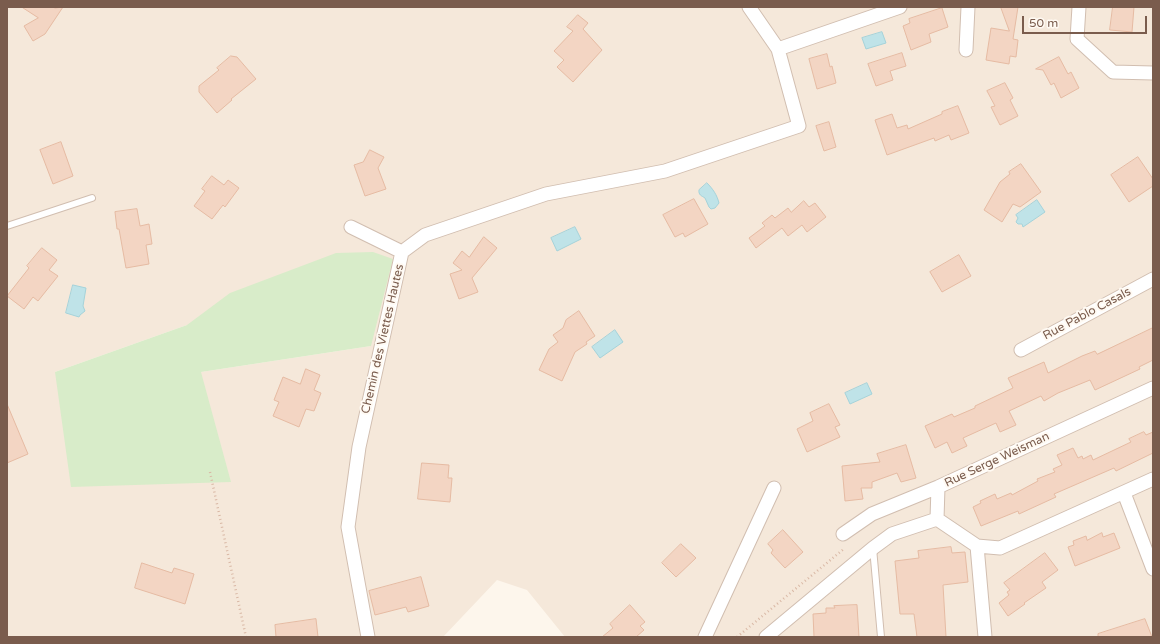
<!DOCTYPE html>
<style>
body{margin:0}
#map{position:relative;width:1160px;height:644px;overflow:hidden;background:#fdf6ec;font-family:"Varela Round",sans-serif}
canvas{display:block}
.frame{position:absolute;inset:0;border:8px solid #7a5c4d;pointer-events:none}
.scale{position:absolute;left:1022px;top:16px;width:125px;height:18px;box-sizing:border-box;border:2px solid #7a5c4d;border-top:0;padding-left:5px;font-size:12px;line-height:14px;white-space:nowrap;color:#7a5c4d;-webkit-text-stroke:3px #fffaf3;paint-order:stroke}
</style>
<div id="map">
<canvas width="1160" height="644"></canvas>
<div class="frame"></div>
<div class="scale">50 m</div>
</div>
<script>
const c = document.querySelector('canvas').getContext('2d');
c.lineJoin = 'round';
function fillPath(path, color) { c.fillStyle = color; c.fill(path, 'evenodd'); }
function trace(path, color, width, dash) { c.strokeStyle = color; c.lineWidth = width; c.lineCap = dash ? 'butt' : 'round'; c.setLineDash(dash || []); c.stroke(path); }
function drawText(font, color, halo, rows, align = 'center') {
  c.font = font + ' "Varela Round",sans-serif'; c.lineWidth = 4; c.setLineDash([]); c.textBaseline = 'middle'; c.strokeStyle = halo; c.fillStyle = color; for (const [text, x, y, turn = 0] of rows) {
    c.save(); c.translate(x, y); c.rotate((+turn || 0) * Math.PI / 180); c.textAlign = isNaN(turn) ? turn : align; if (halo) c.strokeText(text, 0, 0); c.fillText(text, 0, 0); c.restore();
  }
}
fillPath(new Path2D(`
 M7,7H1153V637H565L527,590L497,580L443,637H7ZM187,325L371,346L201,372H55Z`), '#f5e8da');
fillPath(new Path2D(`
 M373,252L393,259L371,346L201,372L231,482L71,487L55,372L187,325L230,293L336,253Z`), '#d8ecc9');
const water = new Path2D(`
 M882,32L886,43L866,49L862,38Z
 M707,183C713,189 717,195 719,203L715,208L711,209L709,207L705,198C702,196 698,195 699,190Z
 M1037,200L1045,212L1023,227L1022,224H1018L1016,222L1018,218L1016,215Z
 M575,227L581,239L557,251L551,238Z
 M73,285L86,288L83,306L85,311L80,315L79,317L66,313Z
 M615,330L623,342L600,358L592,347Z
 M867,383L872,394L850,404L845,393Z`);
fillPath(water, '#bfe3e8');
trace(water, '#a5d3da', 1);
const building = new Path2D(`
 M22,7H53L55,8L63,7L45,34L33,41L24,26L38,18Z
 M1001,7H1018L1013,39L1018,40L1016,57L1010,56L1009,64L986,60L991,28L1009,31Z
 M1113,7H1134L1132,32L1110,30Z
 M942,8L948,27L929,34L931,42L911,50L903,26L910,23L909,19Z
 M578,15L588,23L583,29L602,50L573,82L557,67L564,60L554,51L573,31L567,27Z
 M902,53L906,66L890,71L893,80L876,86L868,64Z
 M827,54L830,67L832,66L836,83L817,89L809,59Z
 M231,56L237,57L256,79L231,99L232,100L217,113L199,92V86L219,70L217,68Z
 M1059,57L1068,74L1071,72L1079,88L1061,98L1054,83L1051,85L1043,70L1036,69Z
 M1005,83L1013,98L1010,100L1018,116L1000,125L991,107L995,106L987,91Z
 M958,106L969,133L951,140L949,135L935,141L934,138L887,155L875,120L892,114L897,128L907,125L908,129L942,114V112Z
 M829,122L836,147L824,151L816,126Z
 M61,142L73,176L53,184L40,150Z
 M370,150L384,157L378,168L386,189L365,196L354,165L363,162Z
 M1138,157L1153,179V186L1129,202L1111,175Z
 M1021,164L1041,192L1020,207L1013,204L1002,222L984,210L1000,182L1010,174L1009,172Z
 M212,176L224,185L228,180L239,188L225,207L223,205L212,219L194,206L205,191L202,189Z
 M694,199L708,224L685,237L683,233L675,237L663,215Z
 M804,201L809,207L815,203L826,217L807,232L802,225L788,236L782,228L756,248L749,238L765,226L762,223L772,215L775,218L788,208L791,212Z
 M137,209L140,226L149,224L152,244L146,245L149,264L126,268L119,229H117L115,212Z
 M484,237L497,248L472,278L478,292L459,299L450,274L462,270L453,263L462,251L469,257Z
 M42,248L57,260L49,270L58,276L38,301L33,297L24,309L7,296L29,268L27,266Z
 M959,255L971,276L942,292L930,272Z
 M579,311L595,336L586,342L587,344L575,352L562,381L539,370L549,349L558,342L553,335L563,328L566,320Z
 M1153,328V360L1139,367L1140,369L1095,390L1090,380L1058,393L1044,401L1041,396L1009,411L1016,425L1000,432L996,423L963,438L967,446L952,453L947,442L935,448L925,426L952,414L954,417L975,408V406L1013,388L1008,378L1044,362L1048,373L1082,356L1095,351L1097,354Z
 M306,369L320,375L314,390L321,393L314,411L306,409L299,427L273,416L279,402L274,400L283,377L300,384Z
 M7,404L28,454L7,463Z
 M829,404L840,425L835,427L840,437L807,452L797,429L813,421L810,413Z
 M1144,432L1146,435L1153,432V453L1116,471L1114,468L1054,494L1056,497L1019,514L1018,511L981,526L973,507L981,503L980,501L995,494L997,499L1011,493L1012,495L1038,481L1037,479L1055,472L1053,469L1062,465L1057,455L1073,448L1078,458L1082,456L1083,459L1091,455L1093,460L1131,442L1129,439Z
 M906,445L916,478L901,482L897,473L872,482V488H861L863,499L845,501L842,466L880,462L877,454Z
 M422,463L449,465L448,478H452L450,502L418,499Z
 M783,530L803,552L785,568L771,553L773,550L768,544Z
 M1102,533L1103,537L1114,533L1120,548L1075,566L1068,547L1074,545L1073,541L1086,536L1087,540Z
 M681,544L696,558L676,577L662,563Z
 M951,547L952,553L965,552L968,582L943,585L946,637H917L914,614H900L895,561L919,558L918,551Z
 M1045,553L1058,570L1042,582L1046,588L1024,603L1025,604L1008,616L999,603L1009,595L1007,592L1010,590L1004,583Z
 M142,563L172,573L174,568L194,574L185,604L135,588Z
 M421,577L429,606L408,612L406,607L375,615L369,591Z
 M630,605L645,622L640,626L644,630L636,637H602L613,628L610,624Z
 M857,605L859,637H814L813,614L826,613V608H835L834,606Z
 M316,619L318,637H276L275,625Z
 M1145,619L1152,637H1098V634Z`);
fillPath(building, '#f3d5c3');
trace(building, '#e6bba3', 1);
const lane = new Path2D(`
 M7,226L92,198
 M873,548L881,637`);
const street = new Path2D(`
 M1079,7L1077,39L1113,72L1153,73
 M778,49L900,7
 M966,50L968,7
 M351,227L402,252
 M1021,350L1153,279
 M1124,493L1153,569
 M937,519L938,487
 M843,534L872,514L938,487L1153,388
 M977,546L985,637
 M368,637L348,527L359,447L402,252L425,235L546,194L665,171L799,126L778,49L749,7
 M705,637L774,488
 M766,637L873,548L892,534L937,519L977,546L1000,548L1153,479`);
trace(lane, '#d1beb0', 8);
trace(street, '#d1beb0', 15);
trace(new Path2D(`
 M210,472L246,637
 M737,637L845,548`), '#d9b8a5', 2.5, [1, 3]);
trace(lane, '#fff', 6);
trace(street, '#fff', 13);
drawText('12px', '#7a5c4d', '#fffaf3', [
 ["Rue Pablo Casals",1087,314,-28],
 ["Chemin des Viettes Hautes",383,339,-77],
 ["Rue Serge Weisman",997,460,-25]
]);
</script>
